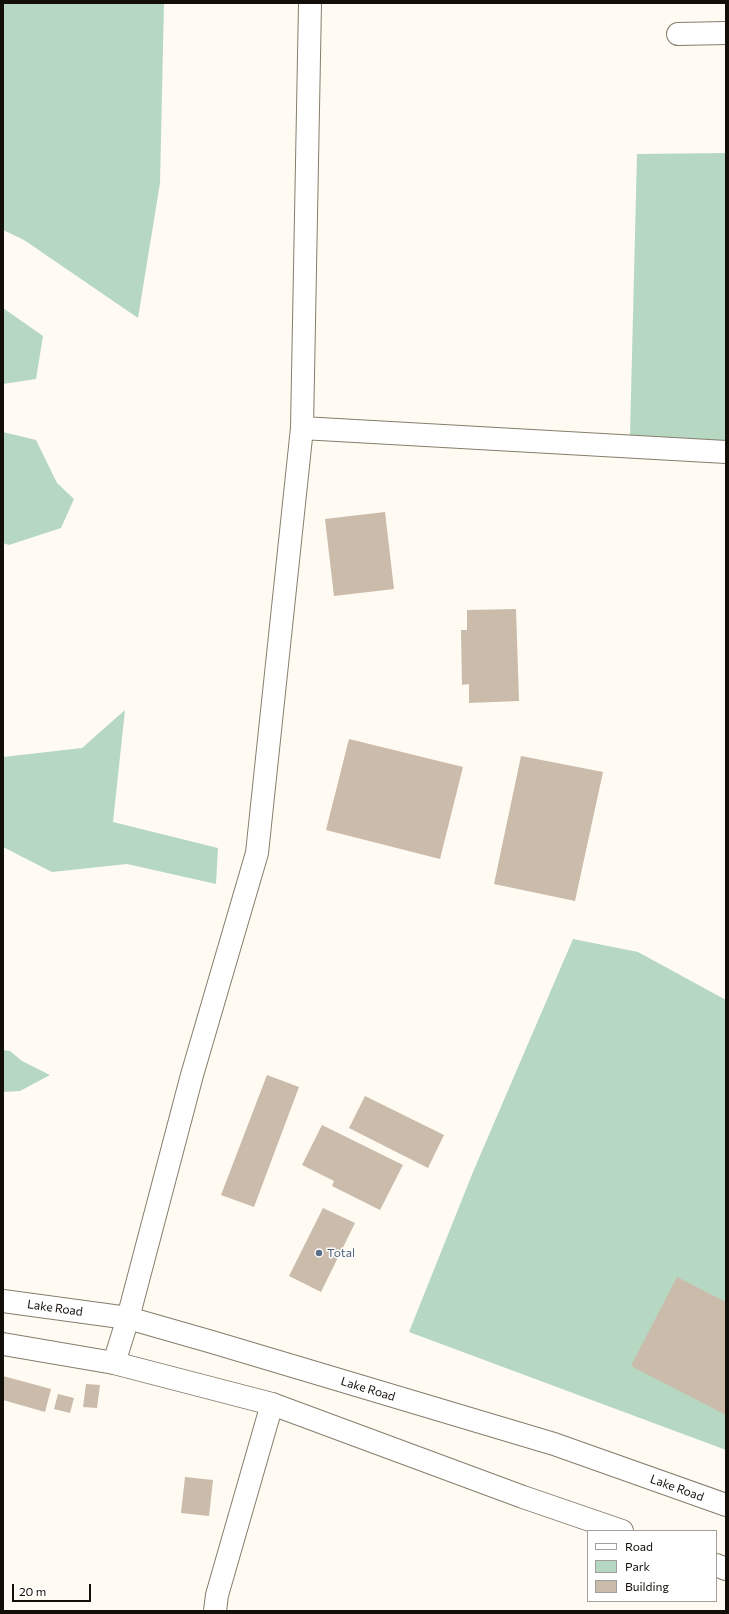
<!DOCTYPE html>
<style>
body{margin:0}
#map{position:relative;width:729px;height:1614px;overflow:hidden;background:#fffaf2;font-family:Commissioner,sans-serif}
canvas{display:block}
.frame{position:absolute;inset:0;border:4px solid #120e08;pointer-events:none}
.legend{position:absolute;left:587px;top:1530px;width:130px;height:72px;box-sizing:border-box;background:#fff;border:1px solid #a09f9c;margin:0;padding:5px 7px;list-style:none;font-size:12px;color:#120e08}
.legend li{display:flex;align-items:center;gap:8px;height:20px}
.legend b{width:20px;border:1px solid #a09f9c}
.scale{position:absolute;left:12px;top:1584px;width:79px;height:18px;box-sizing:border-box;border:2px solid #120e08;border-top:0;padding-left:5px;font-size:12px;line-height:14px;white-space:nowrap;color:#120e08;-webkit-text-stroke:3px #fff;paint-order:stroke}
</style>
<div id="map">
<canvas width="729" height="1614"></canvas>
<div class="frame"></div>
<ul class="legend">
<li><b style="height:5px;background:#fff"></b>Road</li>
<li><b style="height:11px;background:#b6d8c2"></b>Park</li>
<li><b style="height:11px;background:#cabbaa"></b>Building</li>
</ul>
<div class="scale">20 m</div>
</div>
<script>
const c = document.querySelector('canvas').getContext('2d');
c.lineJoin = 'round';
function fillPath(path, color) { c.fillStyle = color; c.fill(path, 'evenodd'); }
function trace(path, color, width, dash) { c.strokeStyle = color; c.lineWidth = width; c.lineCap = dash ? 'butt' : 'round'; c.setLineDash(dash || []); c.stroke(path); }
function drawText(font, color, halo, rows, align = 'center') {
  c.font = font + ' Commissioner,sans-serif'; c.lineWidth = 3; c.setLineDash([]); c.textBaseline = 'middle'; c.strokeStyle = halo; c.fillStyle = color; for (const [text, x, y, turn = 0] of rows) {
    c.save(); c.translate(x, y); c.rotate((+turn || 0) * Math.PI / 180); c.textAlign = isNaN(turn) ? turn : align; if (halo) c.strokeText(text, 0, 0); c.fillText(text, 0, 0); c.restore();
  }
}
fillPath(new Path2D(`
 M3,3H164L160,183L138,318L24,240L3,230Z
 M726,153V458L630,435L637,154Z
 M3,308L43,336L36,379L3,384Z
 M3,432L36,440L57,483L74,499L61,528L9,545L3,543Z
 M125,710L113,822L218,848L216,884L127,864L52,872L3,847V757L82,748Z
 M573,939L638,952L726,1000V1450L409,1332L473,1172Z
 M3,1050L10,1051L22,1061L50,1075L20,1091L3,1092Z`), '#b6d8c2');
fillPath(new Path2D(`
 M385,512L394,589L334,596L325,519Z
 M516,609L519,701L469,703V684L462,685L461,630H467V610Z
 M349,739L463,767L440,859L326,830Z
 M521,756L603,772L575,901L494,884Z
 M267,1075L299,1087L254,1207L221,1195Z
 M365,1096L444,1135L428,1168L349,1128Z
 M322,1125L403,1165L380,1210L332,1186L334,1181L302,1165Z
 M323,1208L355,1223L321,1292L289,1276Z
 M677,1277L726,1302V1415L631,1366Z
 M3,1376L51,1389L45,1412L3,1400Z
 M86,1384L100,1385L97,1408L83,1407Z
 M58,1394L74,1398L70,1413L54,1409Z
 M185,1477L213,1480L209,1516L181,1513Z`), '#cabbaa');
const minor = new Path2D(`
 M678,34L726,33
 M302,428L726,452
 M114,1363L128,1318L192,1075L257,853L302,428L310,3
 M215,1611L217,1595L272,1404`);
const secondary = new Path2D(`
 M3,1301L128,1318L212,1342L554,1444L726,1505
 M3,1344L114,1363L272,1404L523,1497L622,1531
 M716,1565L726,1569`);
trace(minor, '#867d6b', 24);
trace(secondary, '#867d6b', 24);
trace(minor, '#fff', 22);
trace(secondary, '#fff', 22);
for (const [x, y, r, color] of [
 [319,1253,4,"#5c6f8a"]
]) { const dot = new Path2D(); dot.arc(x, y, r, 0, 2 * Math.PI); c.fillStyle = color; c.fill(dot); trace(dot, '#fff', 1.5); }
drawText('12px', '#4e5e75', '#fff', [
 ["Total",327,1253]
], 'left');
drawText('12px', '#120e08', '#fff', [
 ["Lake Road",55,1308,8],
 ["Lake Road",368,1389,17],
 ["Lake Road",677,1488,20]
]);
</script>
